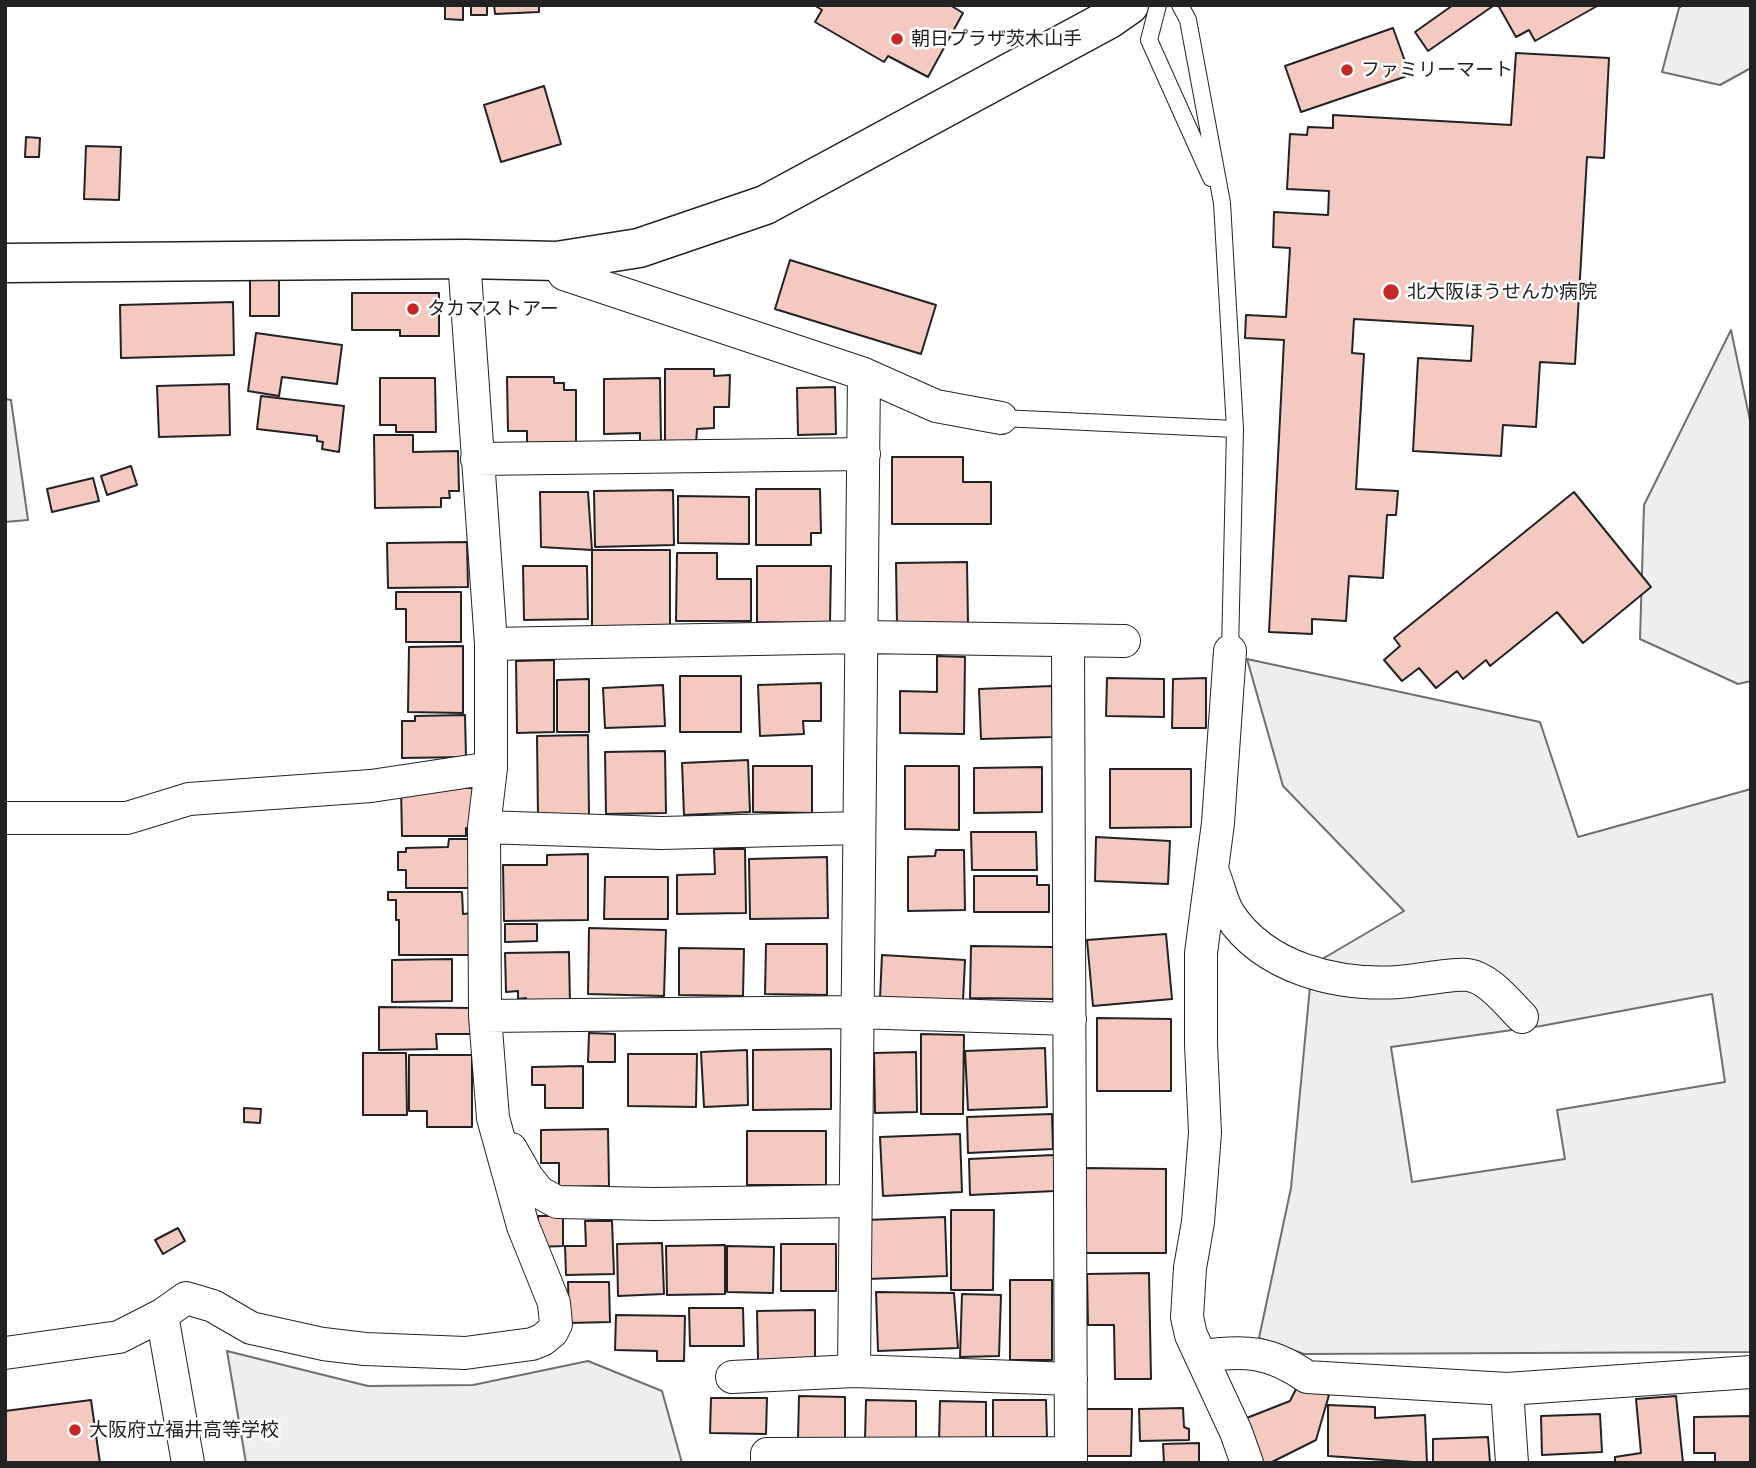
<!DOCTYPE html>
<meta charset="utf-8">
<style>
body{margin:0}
#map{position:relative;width:1756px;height:1468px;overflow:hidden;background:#fff;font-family:"Work Sans",sans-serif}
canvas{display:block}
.frame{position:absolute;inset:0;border:7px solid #222;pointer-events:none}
</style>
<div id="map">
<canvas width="1756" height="1468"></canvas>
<div class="frame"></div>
</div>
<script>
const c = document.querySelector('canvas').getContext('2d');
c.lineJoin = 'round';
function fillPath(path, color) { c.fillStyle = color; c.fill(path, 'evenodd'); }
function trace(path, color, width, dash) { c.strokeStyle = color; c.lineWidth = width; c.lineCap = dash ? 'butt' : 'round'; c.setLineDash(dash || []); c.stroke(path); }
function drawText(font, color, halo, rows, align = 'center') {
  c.font = font + ' "Work Sans","Noto Sans JP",sans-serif'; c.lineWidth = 5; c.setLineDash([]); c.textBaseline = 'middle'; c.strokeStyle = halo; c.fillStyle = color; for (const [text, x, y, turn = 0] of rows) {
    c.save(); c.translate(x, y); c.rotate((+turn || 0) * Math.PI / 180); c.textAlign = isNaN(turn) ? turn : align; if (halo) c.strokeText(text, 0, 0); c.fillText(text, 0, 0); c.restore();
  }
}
const green = new Path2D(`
 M1683,5H1751V68L1720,85L1662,72L1679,8Z
 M1731,330L1751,425V681L1738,684L1640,639L1644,505Z
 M5,399L11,400L28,520L5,522Z
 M1247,659L1540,722L1578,837L1751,789V1352L1304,1354L1259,1338L1291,1188L1312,965L1404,911L1283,786ZM1712,994L1725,1082L1557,1110L1565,1159L1412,1182L1391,1047L1541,1026Z
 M227,1351L368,1386L473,1385L588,1361L662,1391L682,1463H246Z`);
fillPath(green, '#eee');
trace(green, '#6f6f6f', 2);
const building = new Path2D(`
 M445,5H463V20L445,19Z
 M471,5H487V15H471Z
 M494,5H539V12L495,14Z
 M814,5H950L963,13L928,77L888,56L884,62L815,22L822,10Z
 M1453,5L1493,6L1428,51L1415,32Z
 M1498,5H1599L1535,41L1529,30L1516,37Z
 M1393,28L1410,75L1301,112L1285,66Z
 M1516,53L1609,58L1604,158L1587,157L1575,364L1540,362L1536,427L1503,425L1501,456L1413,451L1418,358L1471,361L1473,326L1354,319L1352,353L1364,354L1356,489L1398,491L1396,515H1387L1383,578L1349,576L1346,621L1312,619V634L1269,632L1284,340L1245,338L1246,315L1286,317L1290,248L1273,247L1274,212L1328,215L1329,191L1287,189L1290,134L1307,135L1308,127L1333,128V115L1511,125Z
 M544,86L561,144L501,162L484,105Z
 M26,137L40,138L39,157H25Z
 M86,146L121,147L119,200L84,199Z
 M790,260L936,305L921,354L775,309Z
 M250,279H279V316H250Z
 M352,293H439V336H400V330H352Z
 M233,302L234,355L121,358L120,305Z
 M256,333L342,345L337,384L282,377L279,396L248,391Z
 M665,369H714V376L730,375L729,407H714V428L697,429L696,444L665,443Z
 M507,377H554V383H564V390H576V442L527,443V431H508Z
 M380,378H435L436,432H396V425H380Z
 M660,378L661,442H640V433L604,434V379Z
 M229,384L230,435L159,437L157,386Z
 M835,387L836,434L798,435L797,388Z
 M261,396L344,406L339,452L322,449L323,442L317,441V436L257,429Z
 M374,435H413V452L458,451L459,491H449L450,498H441V507L375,508Z
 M892,457H963V482H991V524H892Z
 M131,466L137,485L107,495L101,476Z
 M93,478L99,501L52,512L47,489Z
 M756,489H820L821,533H811V545H756Z
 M673,490L674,545L595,547L594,491Z
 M540,492H588L592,550L541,547Z
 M1574,492L1651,587L1583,643L1557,612L1490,666L1486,660L1463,679L1457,671L1436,688L1419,668L1402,681L1384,660L1400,646L1394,638Z
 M678,496L749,497V544L678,543Z
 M467,542L468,587L388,588L387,543Z
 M592,550H670V626H592Z
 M677,553H717V579H751V621H676Z
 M967,562L968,623L897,624L896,563Z
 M523,566H587L588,619L524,620Z
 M757,566H831L830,623L757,622Z
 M396,592H461V642H406V609H396Z
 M463,646V713L408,712L409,647Z
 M937,656L965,657L964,734L900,733V691L937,692Z
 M554,660V732L517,733L516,661Z
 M680,676H741V732H680Z
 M1107,678L1164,679V717L1106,716Z
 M1206,678V728H1172L1173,679Z
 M589,679V732H557V680Z
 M821,683V721H803L804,734L760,736L758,685Z
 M663,685L665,726L605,728L603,688Z
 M1052,686L1053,737L981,739L979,689Z
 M465,715L466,757L402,758V721H415V716Z
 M588,735L589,816L538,817L537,736Z
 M665,751L666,813L606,814L605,752Z
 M748,760L750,812L684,815L682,763Z
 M753,766H812V813L753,812Z
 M905,766H959V830L905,829Z
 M1042,767V812L974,813V768Z
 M1110,769H1191V827L1110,828Z
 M401,788H477V828H466V836H402Z
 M971,832H1036L1037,870H972Z
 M1096,837L1170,841L1168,884L1095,881Z
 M449,839H476V888H406V870H398V852H406V848L448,847Z
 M714,849H745L746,913L677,914V875L715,874Z
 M936,850H964L965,910L908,911V857L935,856Z
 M588,854V920L504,921L503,865H547V855Z
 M827,857L828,918L750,919L749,859Z
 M974,876H1037V885H1049V912H974Z
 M605,877H668V919H604Z
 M388,892H462L463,914L472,913V955H399V920H396V900H388Z
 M505,924H537V941L505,942Z
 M589,928L666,930L664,996L588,994Z
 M1166,934L1172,999L1093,1006L1087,940Z
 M766,944H827V995L765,994Z
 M971,946L1054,947V999L970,998Z
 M679,948L744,949L743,996L679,995Z
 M569,952L570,1004H526V998L518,999V991L506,992L505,953Z
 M882,955L965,960L963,1001L880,998Z
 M452,959V1001L392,1002V960Z
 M379,1007L472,1008V1034H436L437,1049L379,1050Z
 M1097,1018L1171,1019V1091H1097Z
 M589,1033L615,1034V1062H588Z
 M921,1034L964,1035L963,1114H921Z
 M1045,1048L1047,1107L968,1110L965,1051Z
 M831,1049V1109L753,1110V1050Z
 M747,1050L748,1105L704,1107L701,1052Z
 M916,1052L917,1112L875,1113L874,1053Z
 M363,1053H406L407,1115H363Z
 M628,1054H697L696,1107L628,1106Z
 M409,1055H472V1127H427V1111H409Z
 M583,1066V1108H545V1085H532V1067Z
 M244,1108L261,1109L260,1123L244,1122Z
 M1052,1114L1053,1149L968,1153L967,1117Z
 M608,1129L609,1186L559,1187V1163H541V1130Z
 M747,1131H826V1185H747Z
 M960,1134L962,1192L883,1196L880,1137Z
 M1054,1155L1055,1191L970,1195L969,1159Z
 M1085,1168L1166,1169V1253H1084Z
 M951,1210H994L993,1290H951Z
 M538,1216H563V1246L538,1247Z
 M945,1217L947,1276L868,1279L866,1220Z
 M585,1221H612L614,1274L566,1275L565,1246H586Z
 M178,1228L185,1241L163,1254L155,1240Z
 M662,1243L664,1294L618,1296L617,1244Z
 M781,1244H836V1291H781Z
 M725,1245V1294L667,1295L666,1246Z
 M727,1246L774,1247L773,1293L727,1292Z
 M1149,1273L1151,1379H1115L1114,1325H1088L1087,1274Z
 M1010,1280H1052V1360H1010Z
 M568,1282H609L610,1322L569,1323Z
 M876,1292L954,1293L958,1348L878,1351Z
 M962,1294L1001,1295L999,1356L960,1357Z
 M689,1308H743L744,1346H690Z
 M815,1310V1359L758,1360L757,1311Z
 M616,1315L685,1316L684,1361H657V1351L615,1350Z
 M1298,1385L1329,1395L1316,1440L1270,1463H1257L1239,1421L1290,1401Z
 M799,1396L845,1397V1439H798Z
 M1676,1396L1683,1463H1615V1457L1641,1453L1636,1399Z
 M711,1398H767L766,1434L710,1433Z
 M91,1400L100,1463H5V1411Z
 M866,1400L916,1401V1439L865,1438Z
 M993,1400H1046L1047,1437H993Z
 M940,1401L986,1402V1443L939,1442Z
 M1328,1405L1375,1407V1418L1425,1415L1427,1463L1328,1456Z
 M1183,1408L1184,1427L1189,1429V1440L1140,1441L1139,1409Z
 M1085,1409H1132L1131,1456H1086Z
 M1600,1414L1602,1452L1542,1455L1541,1416Z
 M1751,1416V1463H1715V1453H1694V1417Z
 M1488,1437L1490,1463H1433V1439Z
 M1199,1443V1463H1164L1163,1444Z`);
fillPath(building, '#f3c9c0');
trace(building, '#222', 2);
const service = new Path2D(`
 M1158,5L1149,40L1211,178
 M1180,5L1188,20L1222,203L1235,429L1230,651
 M1001,418L1235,429`);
const minor = new Path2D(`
 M557,261L564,274L864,374L936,406L1001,418
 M477,459L864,454
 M1068,642L1071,1463
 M491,644L862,637L1124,641
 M1230,651L1218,823L1201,953V1044L1205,1133L1198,1222L1190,1268L1187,1317L1191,1335L1236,1432L1247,1463
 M5,818H127L189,799L371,786L491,768
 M484,827L661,833L859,828
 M1214,875C1219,887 1222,903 1229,914C1265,969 1338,986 1399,982C1417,981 1453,973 1468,975C1489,978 1508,1003 1522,1017
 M485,1016L857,1012L1070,1019
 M511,1149L527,1177L539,1192L557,1202L654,1204L855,1201
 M162,1315L188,1463
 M5,1353L119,1337L162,1315L186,1298L213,1306L251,1328L323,1344L365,1349L465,1353L532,1344L542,1340L552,1332L556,1324L554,1303L523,1226L493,1118L485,1016L484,827L491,768V644L464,259
 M1201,1356C1245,1350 1270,1351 1307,1377L1507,1389L1751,1372
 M854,1371L864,374
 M732,1377L854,1371L1071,1379
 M1507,1389L1512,1463
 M767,1463V1454L1071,1453`);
const tertiary = new Path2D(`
 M5,263L464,259L557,261L639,248L765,205L1109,19L1129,5`);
trace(service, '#222', 18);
trace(minor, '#222', 34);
trace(tertiary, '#222', 41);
trace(service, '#fff', 16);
trace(minor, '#fff', 32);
trace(tertiary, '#fff', 38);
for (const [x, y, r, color] of [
 [897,39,7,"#c62828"],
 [1347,70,7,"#c62828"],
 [1391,292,9,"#c62828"],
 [413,309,7,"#c62828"],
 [75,1430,7,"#c62828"]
]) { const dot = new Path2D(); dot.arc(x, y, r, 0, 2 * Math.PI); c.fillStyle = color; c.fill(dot); trace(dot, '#fff', 2.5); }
drawText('19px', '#222', '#fff', [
 ["朝日プラザ茨木山手",911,39],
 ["ファミリーマート",1361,70],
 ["北大阪ほうせんか病院",1407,292],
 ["タカマストアー",427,309],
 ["大阪府立福井高等学校",89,1430]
], 'left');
</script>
